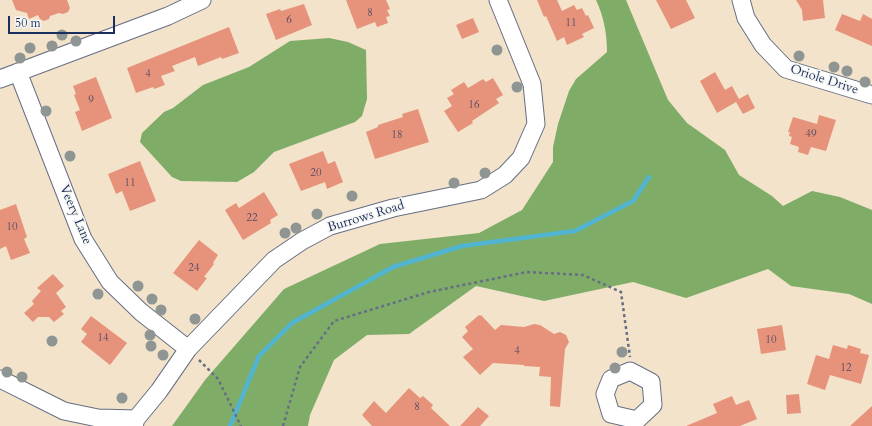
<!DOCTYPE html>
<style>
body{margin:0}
#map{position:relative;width:872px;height:426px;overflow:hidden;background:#f2e3ca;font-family:Cardo,serif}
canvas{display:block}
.scale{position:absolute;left:8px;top:16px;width:107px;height:18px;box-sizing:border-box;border:2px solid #1b2f5e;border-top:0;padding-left:5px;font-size:12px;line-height:14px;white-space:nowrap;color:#1b2f5e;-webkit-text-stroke:3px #f6f6f2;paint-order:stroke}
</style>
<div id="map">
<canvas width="872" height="426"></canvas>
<div class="scale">50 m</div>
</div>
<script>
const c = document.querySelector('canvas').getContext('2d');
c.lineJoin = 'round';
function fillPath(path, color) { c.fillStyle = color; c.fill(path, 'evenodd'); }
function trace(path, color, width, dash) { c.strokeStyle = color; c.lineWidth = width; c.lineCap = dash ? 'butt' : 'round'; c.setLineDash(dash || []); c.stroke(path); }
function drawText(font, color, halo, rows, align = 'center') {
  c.font = font + ' Cardo,serif'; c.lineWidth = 3; c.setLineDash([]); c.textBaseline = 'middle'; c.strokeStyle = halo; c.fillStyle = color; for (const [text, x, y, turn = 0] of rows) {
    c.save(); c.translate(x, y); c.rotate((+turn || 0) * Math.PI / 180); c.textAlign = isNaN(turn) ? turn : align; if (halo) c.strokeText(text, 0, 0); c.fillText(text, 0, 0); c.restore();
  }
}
fillPath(new Path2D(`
 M596,0H626L668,100L687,123L725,150L739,175L772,196L783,206L812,191L840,197L872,210V304L849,294L791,286L768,269L686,298L633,282L544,301L476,286L409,334L367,335L334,360L310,415L308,426H172L205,380L284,289L380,244L479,233L522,210L553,162V147L558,124L569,91L576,79L607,52C607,34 604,17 596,0Z
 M329,38L348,42L366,50L367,99L362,116L355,122L274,152L254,172L237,182L181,181L172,177L140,142L142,133L164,112L173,108L203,85L249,67L290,41Z`), '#7fad67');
trace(new Path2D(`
 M230,426L259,356L292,323L393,267L462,246L575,231L633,201L649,177`), '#51b4d0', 4.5);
fillPath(new Path2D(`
 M12,0H67L70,8L68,12L63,14L59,13L50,16L49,19L44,21L40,19L38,15L29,19L27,13L16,10Z
 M346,0H386L390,9L387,10L390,16L386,17L388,23L377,27L375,22L357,29Z
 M537,0H557L562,11L574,5L577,10L582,8L586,16L588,15L594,28L582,34L584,37L567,45L564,37L557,41L546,16L544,17Z
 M656,0H686L695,18L671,29Z
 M796,0H823L825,18L803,21L802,10Z
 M304,4L312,25L276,40L266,14L280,9L281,11Z
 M842,14L860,21L863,14L872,19V46L835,30Z
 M473,18L479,32L462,39L456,25Z
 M229,27L239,53L222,59L221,57L198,66L195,57L172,66L175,71L161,76L165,85L154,89L153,87L136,93L127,68Z
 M715,72L725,90L732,86L739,99L748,94L755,108L743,114L736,102L717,113L700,81Z
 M96,77L112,118L82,131L75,112L80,110L74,95L76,94L73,86Z
 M493,78L503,95L496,99L499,103L472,121L473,123L458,132L444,111L452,106L447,98L454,94L451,90L464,82L468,88L483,79L486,82Z
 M418,109L429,142L375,159L366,132L378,127V125L403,117L402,114Z
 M819,115L836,120L826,151L811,147L808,155L798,152L799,147L790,144L792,137L789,136L790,132H788L793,117L817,124Z
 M323,151L328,164L335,161L343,182L327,189L325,182L301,191L289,164Z
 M140,161L156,201L130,211L122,191L116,194L108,174Z
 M264,192L278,215L270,220L271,223L243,240L225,210L236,203L239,208Z
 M16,204L27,237L24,239L30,253L11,260L6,246L0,249V210Z
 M199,240L218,255L213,263L214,264L204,277L207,278L197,291L173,273Z
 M53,274L64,286L56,293L66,307L61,311L64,314L54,322L49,317H38L33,322L24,313L34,304L32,301L41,291L37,288Z
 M479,315L480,316L481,315L495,330L501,325L524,327L534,324L540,325L554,334L560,332L566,335L569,342L565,349L560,407L550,406L551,377L539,376L540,367L524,366V365L493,363L480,375L463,357L473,349L462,337L468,331L465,327Z
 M91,316L127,343L110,365L81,342L87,334L81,329Z
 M782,325L786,350L761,354L757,329Z
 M833,345L847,349L848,345L861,349L860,353L869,355L861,384L830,375L825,390L807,384L816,355L829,359Z
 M409,388L420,398L423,396L433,405L431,408L450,426H372L362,415L374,401L386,413Z
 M799,394L801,413L787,414L786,395Z
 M732,396L736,405L749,400L757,419L740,426H686L717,413L713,404Z
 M872,406V426H850Z
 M478,407L489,416L480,426H460Z`), '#e7937b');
const minor = new Path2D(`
 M741,0L746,18L763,45L786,69L872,95
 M18,72L83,239L110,282L141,312L188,349
 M0,79L168,16L202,0
 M630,371L651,382L653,405L637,420L611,414L605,394L611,379Z
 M0,379L64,411L98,418L136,419
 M134,426L136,419L159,391L188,349L274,260L302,241L330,226L393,208L481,190L505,175L521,158L536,124L532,84L498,0`);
trace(minor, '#666e84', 19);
trace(new Path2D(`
 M199,360L218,379L241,426
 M283,426L300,367L334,321L429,292L527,272L583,275L621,292L630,357`), '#666e84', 2.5, [3, 3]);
trace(minor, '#fff', 17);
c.fillStyle = '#8e9592';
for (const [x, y] of [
 [62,35],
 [76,41],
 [52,46],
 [30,48],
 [497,50],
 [799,56],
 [20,58],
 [834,67],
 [847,71],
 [865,82],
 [517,87],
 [46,111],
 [70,156],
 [485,173],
 [454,183],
 [352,196],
 [317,214],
 [296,228],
 [285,233],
 [138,286],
 [98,294],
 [152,299],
 [161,310],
 [195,319],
 [150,335],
 [52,341],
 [151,346],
 [622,352],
 [163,355],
 [615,368],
 [7,372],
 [22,377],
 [122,398]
]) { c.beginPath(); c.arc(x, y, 5.5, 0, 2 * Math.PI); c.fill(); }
drawText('11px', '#4e4865', null, [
 ["8",370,13],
 ["6",289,20],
 ["11",571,23],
 ["4",148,74],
 ["9",91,100],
 ["16",474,105],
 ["49",811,134],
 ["18",397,135],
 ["20",316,173],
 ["11",130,183],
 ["22",252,218],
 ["10",12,227],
 ["24",194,268],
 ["14",103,338],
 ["10",771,340],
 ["4",517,351],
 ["12",846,368],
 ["8",417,407]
]);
drawText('13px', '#1b2f5e', '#f6f6f2', [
 ["Oriole Drive",824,80,18],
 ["Veery Lane",75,215,67],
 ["Burrows Road",366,217,-17]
]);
</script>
